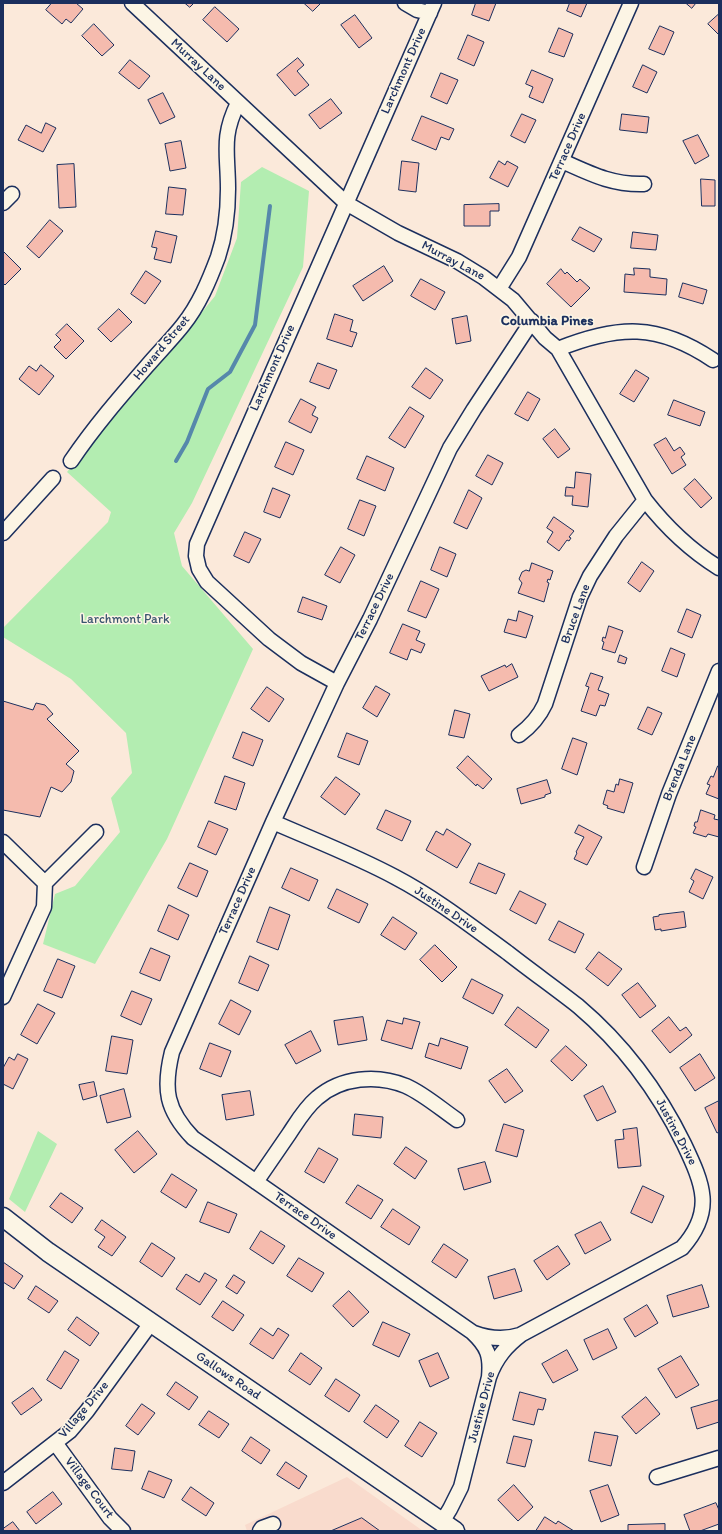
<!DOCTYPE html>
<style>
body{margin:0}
#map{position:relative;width:722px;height:1534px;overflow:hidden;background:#fbe9da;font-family:Itim,sans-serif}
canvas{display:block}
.frame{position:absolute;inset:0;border:4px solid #1b2f5e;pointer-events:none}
</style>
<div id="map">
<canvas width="722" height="1534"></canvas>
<div class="frame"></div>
</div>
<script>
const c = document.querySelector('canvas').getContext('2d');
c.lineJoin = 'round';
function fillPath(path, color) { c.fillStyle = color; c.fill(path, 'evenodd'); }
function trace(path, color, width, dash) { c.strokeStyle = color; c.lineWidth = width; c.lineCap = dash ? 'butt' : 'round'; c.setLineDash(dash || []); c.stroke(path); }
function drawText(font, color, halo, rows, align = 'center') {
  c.font = font + ' Itim,sans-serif'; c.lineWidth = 3; c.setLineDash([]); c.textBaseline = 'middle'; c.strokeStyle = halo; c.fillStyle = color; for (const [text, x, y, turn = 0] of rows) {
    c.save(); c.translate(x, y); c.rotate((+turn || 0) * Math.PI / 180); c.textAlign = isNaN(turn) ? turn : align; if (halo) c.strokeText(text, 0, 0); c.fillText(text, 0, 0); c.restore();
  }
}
fillPath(new Path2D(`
 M347,1477L423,1531H247L245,1525Z`), '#f9dbcd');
fillPath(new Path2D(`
 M262,167L309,191L303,267L192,503L174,533L182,566L253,649L167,839L95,964L43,944L55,894L75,886L120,832L111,798L132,773L126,733L71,679L3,637V628L108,522L111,512L67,472L117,410L165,358L215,296L237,238L241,182Z
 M38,1131L57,1144L25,1212L9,1199Z`), '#b3edb1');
trace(new Path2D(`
 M176,461L187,442L208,389L230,372L255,325L270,206`), '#5688ab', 4);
const building = new Path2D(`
 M52,3H76L83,9L71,23L66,19L62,24L46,10Z
 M185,3H194L190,7Z
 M304,3H321L313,11Z
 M476,3H496L489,21L472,15Z
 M570,3H587L581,17L567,11Z
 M686,3H696L692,8Z
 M215,7L239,29L227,42L203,20Z
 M719,14V35L708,24Z
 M355,15L372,38L359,48L341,25Z
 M94,24L114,45L102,56L82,36Z
 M660,26L674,32L664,55L649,49Z
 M559,28L573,34L564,57L549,52Z
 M468,35L484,42L474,66L458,59Z
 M298,58L304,65L297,71L309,85L295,96L277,75Z
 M130,60L150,76L139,89L119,73Z
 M643,65L657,72L647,93L633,87Z
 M532,70L553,79L543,103L529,97L533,87L526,84Z
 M441,73L458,80L447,104L431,97Z
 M163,93L175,117L160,124L148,100Z
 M331,99L342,113L320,129L309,115Z
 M522,114L536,120L525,143L511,136Z
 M622,114L649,117L647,133L620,130Z
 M422,116L454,129L449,140L441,137L436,150L412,140Z
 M46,123L56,128L43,152L18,140L26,125L41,133Z
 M698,135L709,156L695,164L683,141Z
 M181,141L186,168L170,171L165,144Z
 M402,161L419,163L416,192L399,190Z
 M499,161L505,165L507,161L518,167L508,187L490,178Z
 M74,164L76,207L59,208L57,165Z
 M701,179L715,180V206H702Z
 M169,187L186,189L183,215L166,214Z
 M499,204V211H490V226H464V205Z
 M50,220L63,231L39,258L27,247Z
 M580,227L602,239L594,252L572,240Z
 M156,231L177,236L171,263L154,259L157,248L152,247Z
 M633,232L658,235L656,250L631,248Z
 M3,251L21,269L5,285L3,283Z
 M384,266L393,281L363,301L353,286Z
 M634,268L650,269V277L667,279L666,295L624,292L625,274L634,275Z
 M561,269L565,274L567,272L577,282L580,279L590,288L571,307L547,284Z
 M146,271L161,281L145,304L131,294Z
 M421,279L445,292L435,310L411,296Z
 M683,283L707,290L703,304L679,297Z
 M119,309L132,322L111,342L98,329Z
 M335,314L353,320L350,331L357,333L352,347L327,339Z
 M467,316L471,341L456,344L452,319Z
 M67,324L84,341L66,359L54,347L61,340L56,335Z
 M318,363L337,370L329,389L310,382Z
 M41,365L54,376L39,395L19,379L29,366L36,371Z
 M426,368L443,380L430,399L412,387Z
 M636,370L649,378L634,402L620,394Z
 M528,392L540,399L528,421L515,414Z
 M301,399L316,407L312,415L318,418L311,433L289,422Z
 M674,400L705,412L700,426L668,415Z
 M410,407L424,416L405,448L389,438Z
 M555,429L570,449L558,458L543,439Z
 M666,438L674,451L680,447L685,454L681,457L686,465L672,474L654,445Z
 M286,442L304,450L293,475L275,467Z
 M488,455L503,463L492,485L476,476Z
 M367,456L394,468L385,491L357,479Z
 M576,472L591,474L588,507L572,505L573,496H565L566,487L574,488Z
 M695,479L712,498L701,508L684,489Z
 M273,488L290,495L280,518L264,512Z
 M469,490L482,498L467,529L454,523Z
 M360,500L376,506L364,536L348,529Z
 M554,517L574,531L569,537L571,538L569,541L567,540L559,551L547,542L553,532L547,528Z
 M245,532L261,539L249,563L234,556Z
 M341,547L355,555L340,583L325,575Z
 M440,547L456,554L447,577L431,570Z
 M642,562L654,571L640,592L628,583Z
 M532,563L553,571L550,580L548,579L547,582L549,583L544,602L518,593L522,583L519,579L522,572L526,570L529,571Z
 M421,581L439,589L426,618L408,611Z
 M303,597L327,606L322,620L298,612Z
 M687,609L701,615L692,638L678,632Z
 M519,611L533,616L526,638L504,632L508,619L516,621Z
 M403,624L420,631L416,640L425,644L421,653L411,649L407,660L390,653Z
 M609,626L623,631L615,653L602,649L604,642L602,641L603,637L605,638Z
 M671,648L685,654L677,677L662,671Z
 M620,655L627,658L625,664L618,662Z
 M512,664L518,677L489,691L481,676L505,665L506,667Z
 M591,673L603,677L598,690L609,694L605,706L600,705L596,716L581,711L589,687L586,686Z
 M376,686L390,694L377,717L363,708Z
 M267,687L284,699L269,722L251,709Z
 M3,701L33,710L36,703L45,705L53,714L47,719L79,751L66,764L74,771L71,782L62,792L51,787L40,817L3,810Z
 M648,707L662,713L652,735L638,729Z
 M455,710L470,714L464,738L449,735Z
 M243,732L263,740L253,766L233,758Z
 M347,733L368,741L359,765L338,757Z
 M573,738L587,743L577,775L562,769Z
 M468,756L492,779L483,789L477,784L476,786L457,768Z
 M718,766H719V799L706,794L710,785L707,784L711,776L713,777Z
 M225,776L245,783L236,810L215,803Z
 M336,777L360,794L345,815L321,797Z
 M620,779L633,783L624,813L607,808L608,806L603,804L607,790L614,792L616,784L618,785Z
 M547,780L551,793L545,795V797L521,804L517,789Z
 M386,810L411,821L402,841L377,829Z
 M701,810L715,815L714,819L719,820V837L708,834L706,837L693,833L696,827L694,826L695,822H697Z
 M209,821L228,829L216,855L198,847Z
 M579,825L602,837L587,865L574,859L577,853L576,852L584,837L575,833Z
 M447,829L471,844L457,868L426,850L436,831L443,835Z
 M190,863L208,871L197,897L178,888Z
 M479,863L505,874L496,894L470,883Z
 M291,868L318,880L309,901L282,888Z
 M696,869L713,877L703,899L689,892L694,881L691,879Z
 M337,889L368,904L359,923L328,908Z
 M520,891L546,904L536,924L510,910Z
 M169,905L189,915L178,940L158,931Z
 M270,907L290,915L278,950L257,942Z
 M684,912L686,927L661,931V929L655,930L653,917L659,916V915Z
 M393,917L417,933L405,950L381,935Z
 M559,921L584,934L575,953L549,940Z
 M435,945L457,967L442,982L420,960Z
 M151,948L170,956L160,981L140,973Z
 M599,952L622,969L608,986L586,969Z
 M250,956L269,965L258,991L239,983Z
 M58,959L75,966L62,998L44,991Z
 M472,979L503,995L493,1014L463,998Z
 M638,983L656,1006L640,1018L622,995Z
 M132,991L152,999L141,1025L121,1016Z
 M231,1000L251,1011L239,1035L219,1024Z
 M38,1004L55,1013L37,1044L21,1035Z
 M518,1007L549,1030L536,1048L505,1025Z
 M363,1017L367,1040L338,1045L334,1021Z
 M669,1017L680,1031L686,1027L692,1035L670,1053L652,1031Z
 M404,1018L420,1022L412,1049L381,1040L387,1020L402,1024Z
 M311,1031L321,1051L296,1064L285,1045Z
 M112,1036L133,1040L127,1074L106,1071Z
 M441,1038L468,1047L461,1069L425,1057L429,1043L438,1046Z
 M210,1043L231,1051L221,1077L200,1069Z
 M566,1046L587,1065L572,1081L551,1061Z
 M18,1054L28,1059L13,1089L3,1084V1068L9,1057L14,1060Z
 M700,1054L715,1078L695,1091L680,1068Z
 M507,1069L523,1091L505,1103L489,1081Z
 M94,1082L97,1096L83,1100L79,1085Z
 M603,1086L616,1112L597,1121L584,1096Z
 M124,1089L131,1117L107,1123L100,1096Z
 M250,1091L254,1115L226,1120L222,1095Z
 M719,1101V1132L717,1133L705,1108Z
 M355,1114L383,1117L381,1138L353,1135Z
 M504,1124L524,1130L517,1157L496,1151Z
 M637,1128L641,1166L618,1168L615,1140L624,1139L623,1130Z
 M138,1131L157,1154L134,1173L115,1150Z
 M406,1147L427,1161L415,1179L394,1164Z
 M319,1148L338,1159L324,1183L305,1172Z
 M485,1162L491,1182L464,1190L458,1169Z
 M172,1174L197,1190L186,1208L161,1192Z
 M358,1185L383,1200L371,1219L346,1203Z
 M643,1186L664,1196L652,1223L631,1213Z
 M61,1193L83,1208L72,1223L50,1207Z
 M208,1202L237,1214L229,1233L200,1222Z
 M393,1209L420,1227L409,1245L381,1227Z
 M102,1220L126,1237L112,1256L98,1247L105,1237L95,1230Z
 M601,1222L611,1240L585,1254L575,1235Z
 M261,1231L285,1246L273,1264L250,1249Z
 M152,1243L175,1258L162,1277L140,1262Z
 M444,1244L468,1260L456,1278L432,1262Z
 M558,1246L570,1264L547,1280L534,1261Z
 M299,1258L324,1273L312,1292L287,1276Z
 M3,1262L23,1276L14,1289L3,1282Z
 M515,1269L522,1291L494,1299L488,1277Z
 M205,1273L217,1280L200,1305L176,1289L186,1274L199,1282Z
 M234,1275L245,1282L237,1294L226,1287Z
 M702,1285L709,1307L673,1317L667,1296Z
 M36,1286L58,1301L49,1313L28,1299Z
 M349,1291L369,1312L353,1327L333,1306Z
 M223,1301L244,1315L233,1331L212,1317Z
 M647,1305L658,1323L635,1337L624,1319Z
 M77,1317L99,1333L90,1346L68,1330Z
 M383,1322L410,1334L399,1357L373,1345Z
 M261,1328L273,1336L278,1328L289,1335L273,1359L250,1344Z
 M608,1329L617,1348L593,1360L584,1340Z
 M567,1350L578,1370L553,1383L542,1364Z
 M65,1351L79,1360L61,1389L47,1380Z
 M301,1353L322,1368L310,1385L289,1371Z
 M438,1353L449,1378L430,1387L419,1361Z
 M681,1356L699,1385L676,1398L658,1369Z
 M336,1379L360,1395L349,1412L325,1396Z
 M176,1382L198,1397L189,1410L167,1395Z
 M33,1388L42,1400L21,1415L12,1403Z
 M520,1392L546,1399L543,1410L538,1409L534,1425L513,1420Z
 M646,1397L660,1414L636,1434L622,1417Z
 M719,1400V1422L697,1429L691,1408Z
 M142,1404L155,1413L138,1435L126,1426Z
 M376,1405L399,1421L387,1438L364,1422Z
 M209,1411L229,1424L219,1438L199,1425Z
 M420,1422L437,1433L422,1457L405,1446Z
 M595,1432L618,1436L611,1466L589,1461Z
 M514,1436L532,1440L525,1467L507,1463Z
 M251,1437L270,1450L261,1464L242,1451Z
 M115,1448L135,1451L132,1471L112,1469Z
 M286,1462L307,1476L299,1489L277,1475Z
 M149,1471L172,1480L164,1498L142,1489Z
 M514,1485L533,1507L518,1521L498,1500Z
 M608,1485L619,1515L601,1522L590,1491Z
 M191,1487L214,1503L206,1516L182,1500Z
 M53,1492L62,1504L36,1524L27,1512Z
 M716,1503L719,1510V1524L700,1531H690L684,1515Z
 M545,1517L556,1524L558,1521L574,1531H536Z
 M362,1518L380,1531H331Z
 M13,1522L20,1531H3V1529Z
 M665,1524V1531H628V1525Z`);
fillPath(building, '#f5bbae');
trace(building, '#1b2f5e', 1);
const minor = new Path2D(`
 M132,3L346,203L398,233L457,261L483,277L513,300L545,338L558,349L645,500C666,527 690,550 719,568
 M405,3L417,10L430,13
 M562,161C591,174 612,185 644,184
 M3,203L12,194
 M499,289L519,257L631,3
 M558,349C618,325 658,323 713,360
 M71,461C94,427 120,397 147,366C159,352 172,339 183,325C199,305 209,281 218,257C225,236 228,211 228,189C228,153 221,137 238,103
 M3,533L53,478
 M337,683L301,663L269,639L207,582L199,569L196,556L197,544L434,3
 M519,735C531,726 539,717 545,704L580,597L590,576L616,536L645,500
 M273,822C314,840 356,856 395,877C435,898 471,926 508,953C531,971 555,988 578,1006C623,1044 658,1091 684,1144C703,1184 715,1211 682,1248L522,1334C506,1346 496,1358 489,1377L461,1487L450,1509L442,1522
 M3,842L45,883L44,907L3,997
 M644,867L669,794L719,671
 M45,883L96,832
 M256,1182C267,1166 278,1150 289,1134C297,1122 305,1108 317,1098C341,1077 377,1074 406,1086C424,1094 441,1109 457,1120
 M474,1333C490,1339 504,1340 520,1335
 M489,1377C491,1356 488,1347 472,1332L193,1138C166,1110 163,1089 172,1052L273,822L337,683L370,619L450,448L474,409L532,321
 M56,1444L110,1518L123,1531
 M657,1477L719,1458
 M3,1483L70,1431L87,1411L151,1323
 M260,1531L262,1528L273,1524`);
const major = new Path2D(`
 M3,1217L48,1252L455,1531`);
trace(minor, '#1b2f5e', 17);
trace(major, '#1b2f5e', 21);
trace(minor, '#fcf5e5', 14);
trace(major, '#fcf5e5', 18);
drawText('13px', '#1b2f5e', '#fcf5e5', [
 ["Murray Lane",198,65,43],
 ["Larchmont Drive",404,71,-66],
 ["Terrace Drive",568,147,-66],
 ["Murray Lane",453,261,28],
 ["Howard Street",162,348,-50],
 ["Larchmont Drive",273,368,-66],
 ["Terrace Drive",375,607,-64],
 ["Bruce Lane",576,614,-70],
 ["Brenda Lane",680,768,-68],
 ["Terrace Drive",238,901,-66],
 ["Justine Drive",446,910,34],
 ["Justine Drive",676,1132,62],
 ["Terrace Drive",305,1216,35],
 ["Gallows Road",228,1376,34],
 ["Justine Drive",482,1407,-75],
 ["Village Drive",84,1410,-50],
 ["Village Court",89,1488,53]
]);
drawText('13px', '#39556f', '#fcf5e5', [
 ["Larchmont Park",125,620]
]);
drawText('bold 14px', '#1b2f5e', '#fcf5e5', [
 ["Columbia Pines",547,321]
]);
</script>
